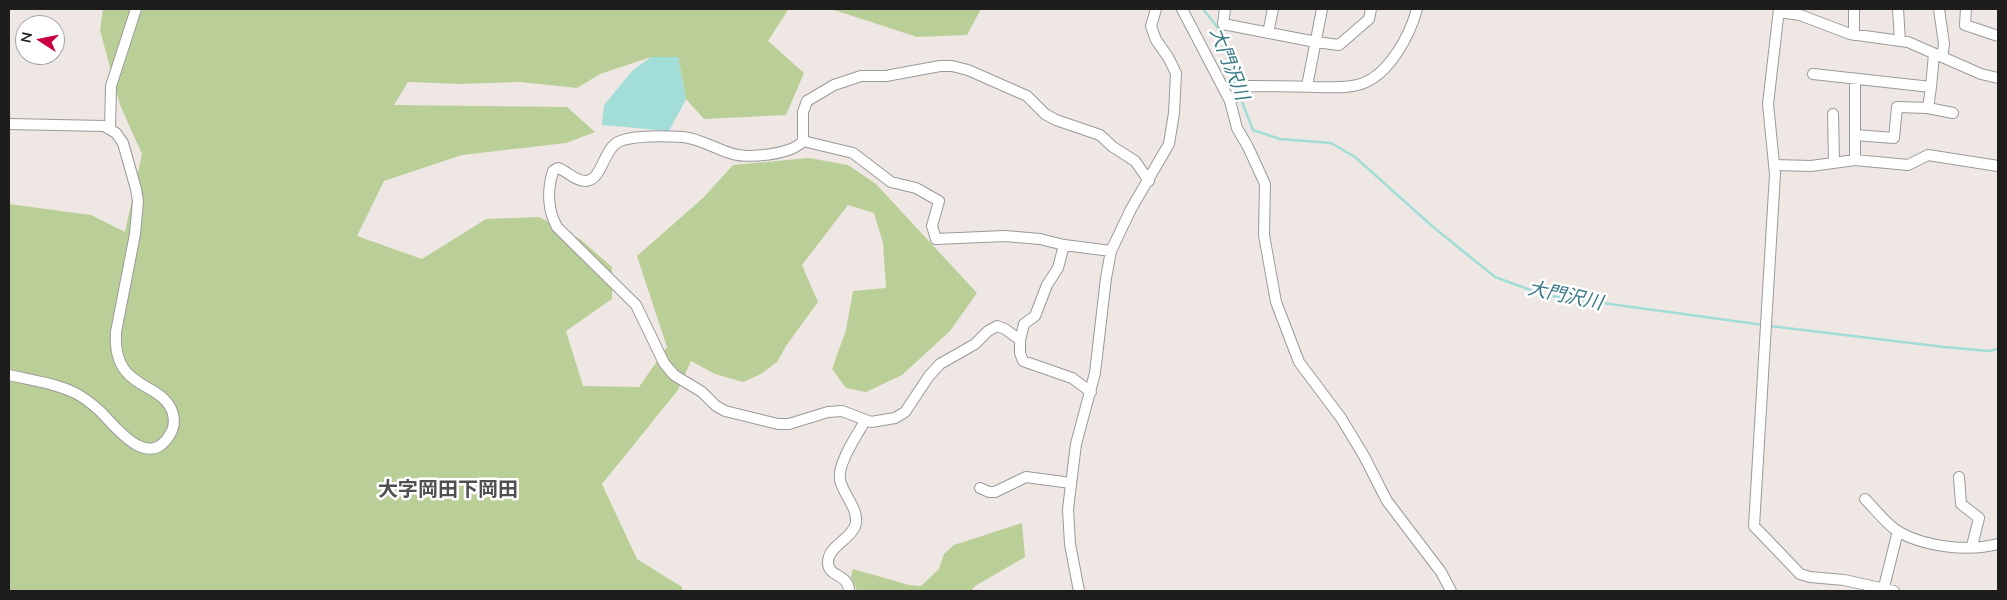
<!DOCTYPE html>
<meta charset="utf-8">
<style>
body{margin:0}
#map{position:relative;width:2007px;height:600px;overflow:hidden;background:#efe7e3;font-family:Mulish,sans-serif}
canvas{display:block}
.frame{position:absolute;inset:0;border:10px solid #1d1d1d;pointer-events:none}
.north{position:absolute;left:15px;top:15px;width:50px;height:50px;box-sizing:border-box;background:#fff;border:1px solid #a5a5a5;border-radius:50%;rotate:281deg;font-size:14px;font-weight:700;line-height:20px;text-align:center;color:#1d1d1d}
.north::after{content:'';display:block;margin:auto;width:18px;height:22px;background:#ca0044;clip-path:polygon(50% 0,100% 100%,50% 72%,0 100%)}
</style>
<div id="map">
<canvas width="2007" height="600"></canvas>
<div class="frame"></div>
<div class="north">N</div>
</div>
<script>
const c = document.querySelector('canvas').getContext('2d');
c.lineJoin = 'round';
function fillPath(path, color) { c.fillStyle = color; c.fill(path, 'evenodd'); }
function trace(path, color, width, dash) { c.strokeStyle = color; c.lineWidth = width; c.lineCap = dash ? 'butt' : 'round'; c.setLineDash(dash || []); c.stroke(path); }
function drawText(font, color, halo, rows, align = 'center') {
  c.font = font + ' Mulish,"Noto Sans JP",sans-serif'; c.lineWidth = 5; c.setLineDash([]); c.textBaseline = 'middle'; c.strokeStyle = halo; c.fillStyle = color; for (const [text, x, y, turn = 0] of rows) {
    c.save(); c.translate(x, y); c.rotate((+turn || 0) * Math.PI / 180); c.textAlign = isNaN(turn) ? turn : align; if (halo) c.strokeText(text, 0, 0); c.fillText(text, 0, 0); c.restore();
  }
}
fillPath(new Path2D(`
 M103,9H794L788,10L768,41L804,73L786,115L704,119L686,99L678,57H651L600,74L577,88L520,82L459,84L408,82L394,105L567,107L595,132L566,143L462,155L384,181L357,236L422,259L486,219L539,217L580,239L612,267V299L566,331L583,386L639,387L667,347L637,256L703,198L733,165L809,158L848,165L876,184L977,293L950,331L902,375L866,392L846,388L832,369L846,330L853,291L886,288L883,243L874,213L848,205L802,265L818,302L786,346L777,362L761,374L743,382L715,374L691,361L678,390L602,484L637,559L682,587V591H9V204L91,215L125,232L142,154L120,105L100,30Z
 M831,9H981L967,35L917,37Z
 M1022,523L1025,557L975,586L971,591H857L851,577L853,569L909,585L921,586L939,569L944,554L954,545Z`), '#bacf97');
fillPath(new Path2D(`
 M651,57H678L686,99L669,131L602,125L604,105L633,70Z`), '#a2ddd7');
trace(new Path2D(`
 M1203,9L1218,28L1238,92
 M1240,97L1253,130L1280,139L1331,143L1355,157L1432,226L1495,277L1544,295L1764,325
 M1770,326L1944,347L1989,351L1998,349`), '#a2ddd7', 2.5);
const minor = new Path2D(`
 M1182,9L1230,101L1237,128L1248,147L1265,184L1264,235L1276,302L1299,362L1341,418L1364,456L1387,501L1441,572L1451,591
 M1225,9L1223,24L1316,42L1339,45L1369,19L1371,9
 M1779,9L1768,104L1775,174L1754,526L1800,574L1810,577L1844,580L1894,591
 M1898,9L1900,41
 M1939,9L1944,44L1942,57
 M1966,9L1965,25L1998,36
 M1779,12L1800,15L1850,34L1908,42L1981,74L1998,78
 M1268,33L1273,9
 M1854,35V9
 M1813,74L1931,87L1934,54
 M1307,86L1322,9
 M1230,101L1249,86C1271,86 1293,86 1315,87C1330,87 1346,89 1361,84C1389,75 1410,35 1417,9
 M1928,108L1953,113
 M1833,114L1834,162
 M9,124L104,126L116,133L123,143L136,189L138,201L135,234L116,332C112,393 163,379 173,414C175,422 174,429 169,436C147,470 115,426 100,411C92,404 84,397 75,393C55,383 31,380 9,375
 M110,129L111,86L136,9
 M1855,135L1894,138L1897,107L1928,108L1931,87
 M803,141L853,153L891,182L916,188L939,201L932,226L936,239L1005,236L1040,239L1064,245L1111,251
 M1855,160V80
 M1775,165L1811,166L1855,160L1908,165L1928,155L1998,166
 M1020,340L1024,324L1035,316L1047,285L1058,268L1064,245
 M1091,392L1072,378L1023,361L1020,353V340L1005,329L997,326L988,331L975,344L940,364L929,376L905,412L895,418L871,422L842,411L828,412L789,424H778L725,411L716,406L702,392L674,375L664,363L636,305L557,227C547,209 547,191 553,171L558,168C567,171 575,181 585,181C602,181 603,150 618,142C632,135 667,136 683,137C700,139 714,148 730,153C747,159 791,155 803,141V112L807,101L834,85L861,76H886L940,66H952L968,70L1027,96L1045,114L1056,120L1100,135L1113,147L1135,161L1149,181
 M1959,477L1961,504L1979,518L1972,546
 M980,488L989,492H995L1026,477L1071,483
 M1865,499C1875,509 1887,525 1899,532C1926,547 1968,552 1998,544
 M849,591C849,574 828,577 828,563C827,546 853,539 856,523C858,508 843,494 840,480C837,464 857,435 865,421
 M1079,591L1070,544L1068,509L1076,444L1095,373L1106,278L1111,251L1131,209L1169,144L1174,113L1176,73L1168,57L1156,40L1151,26L1156,9
 M1883,591L1898,531`);
trace(minor, '#9a9a9a', 12);
trace(minor, '#fff', 10);
drawText('italic 19px', '#3b7a87', '#fff', [
 ["大門沢川",1229,64,69],
 ["大門沢川",1565,296,12]
]);
drawText('bold 20px', '#505050', '#fff', [
 ["大字岡田下岡田",448,490]
]);
</script>
